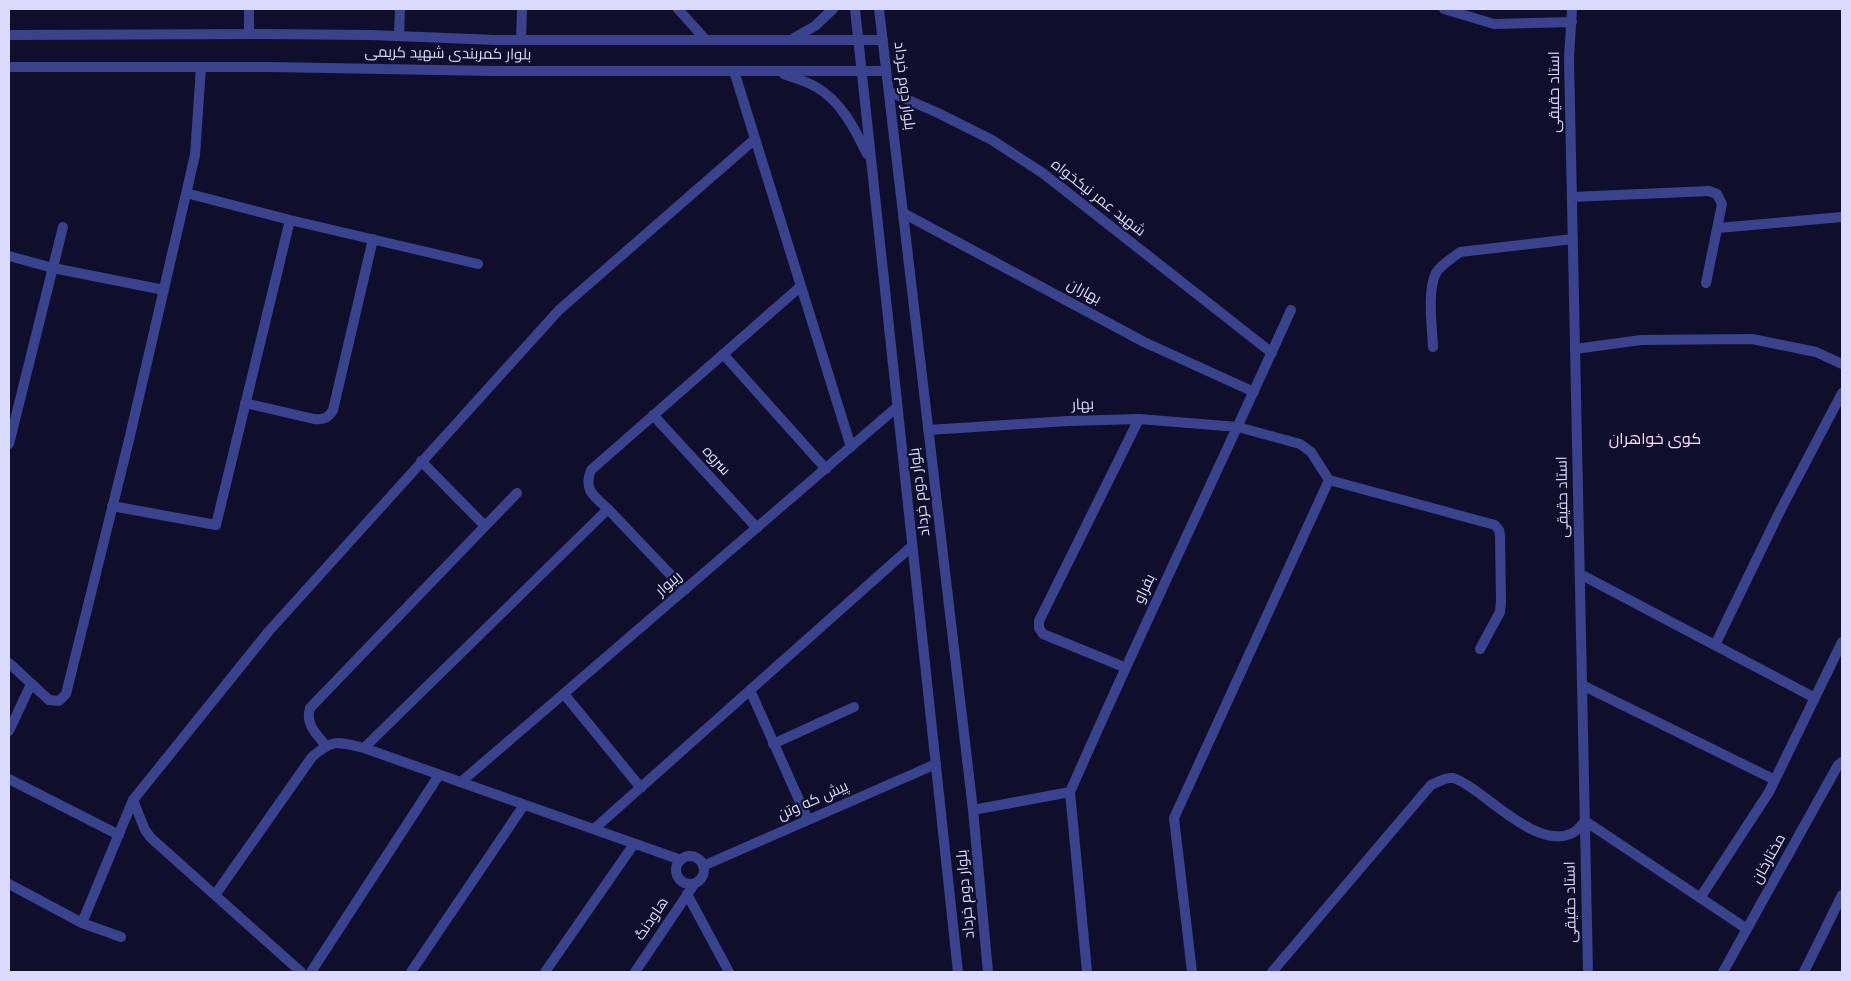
<!DOCTYPE html>
<meta charset="utf-8">
<style>
body{margin:0}
#map{position:relative;width:1851px;height:981px;overflow:hidden;background:#100f2b;font-family:"Space Grotesk",sans-serif}
canvas{display:block}
.frame{position:absolute;inset:0;border:10px solid #dadbff;pointer-events:none}
</style>
<div id="map">
<canvas width="1851" height="981"></canvas>
<div class="frame"></div>
</div>
<script>
const c = document.querySelector('canvas').getContext('2d');
c.lineJoin = 'round';
function trace(path, color, width, dash) { c.strokeStyle = color; c.lineWidth = width; c.lineCap = dash ? 'butt' : 'round'; c.setLineDash(dash || []); c.stroke(path); }
function drawText(font, color, halo, rows, align = 'center') {
  c.font = font + ' "Space Grotesk",Cairo,sans-serif'; c.lineWidth = 4.5; c.setLineDash([]); c.textBaseline = 'middle'; c.strokeStyle = halo; c.fillStyle = color; for (const [text, x, y, turn = 0] of rows) {
    c.save(); c.translate(x, y); c.rotate((+turn || 0) * Math.PI / 180); c.textAlign = isNaN(turn) ? turn : align; if (halo) c.strokeText(text, 0, 0); c.fillText(text, 0, 0); c.restore();
  }
}
trace(new Path2D(`
 M678,9L705,39
 M1444,9L1494,24L1572,22
 M1572,9L1569,58L1588,972
 M249,34V9
 M399,36L400,9
 M521,40L522,9
 M734,71L851,447
 M890,92L938,113L992,140L1044,174L1272,353
 M186,193L290,220L478,264
 M1572,197L1709,191L1717,194L1722,204L1706,283
 M903,213L1144,342L1254,392
 M1718,228L1842,217
 M9,256L53,268L164,290
 M1433,347C1432,326 1427,291 1436,273C1441,264 1453,258 1460,252L1573,239
 M1575,349L1641,340L1752,339L1816,352L1842,364
 M723,354L826,469
 M245,403L314,419C324,420 328,418 333,410L373,239
 M653,415L757,528
 M928,430L1068,421L1139,419L1238,427L1300,444L1311,452L1329,480L1495,525L1499,530L1500,535L1501,602L1500,612L1480,649
 M9,444L63,227
 M421,461L485,526
 M112,506L216,525L290,220
 M608,509L685,590
 M1580,574L1815,698
 M1715,645L1780,511L1842,393
 M9,663L49,700L59,701L66,694L129,440L195,155L201,67
 M1124,667L1043,634L1039,628V621L1139,419
 M1582,685L1775,780
 M750,690L808,820
 M564,694L641,788
 M9,731L31,684
 M773,744L854,707
 M326,746C316,733 305,724 310,708L517,493
 M364,748L681,860
 M9,779L119,835
 M461,782L897,407
 M1070,792L1087,972
 M133,800L145,830L151,838L301,972
 M973,810L1070,792C1141,630 1218,471 1291,310
 M594,829L912,546
 M676 870a14 14 0 1 1 28 0a14 14 0 1 1-28 0Z
 M703,866L936,764
 M9,884L82,923L121,937
 M687,894L729,972
 M215,895L312,757C334,738 338,742 364,748L608,509C594,496 583,490 591,470L801,286
 M1700,898L1769,792L1842,642
 M82,923L133,800L269,631L559,310L755,139
 M311,972L439,775
 M411,972L524,805
 M545,972L634,844
 M635,972L695,883
 M1192,972L1174,818L1329,480
 M1272,972L1431,785C1438,782 1445,777 1453,778C1461,780 1470,787 1476,791C1500,808 1545,850 1574,832C1578,830 1582,825 1585,821L1747,929
 M1723,972L1838,765L1842,762
 M1804,972L1842,895`), '#38428d', 10);
trace(new Path2D(`
 M855,9L958,972
 M879,9L973,810L988,972
 M9,35L263,34L371,35L496,40H883
 M794,38L815,26L833,9
 M9,67H270L494,71H886
 M784,74C794,78 806,81 816,87C841,101 855,129 867,154`), '#38428d', 10);
drawText('15px', '#dadbff', '#100f2b', [
 ["بلوار کمربندی شهید کریمی",448,54,1],
 ["بلوار دوم خرداد",904,86,83],
 ["استاد حقیقی",1555,92,-90],
 ["شهید عمر نیکخواه",1098,198,38],
 ["بهاران",1084,292,28],
 ["بهار",1083,405,-2],
 ["سروه",716,461,48],
 ["بلوار دوم خرداد",920,492,-97],
 ["استاد حقیقی",1563,497,-91],
 ["ریبوار",669,584,-41],
 ["بفراو",1145,589,-65],
 ["پیش که وتن",813,801,-24],
 ["مختارخان",1769,859,-61],
 ["بلوار دوم خرداد",966,894,-95],
 ["استاد حقیقی",1571,902,-91],
 ["هاودنگ",652,919,-56]
]);
drawText('16px', '#ffdcf8', '#100f2b', [
 ["کوی خواهران",1655,440]
]);
</script>
